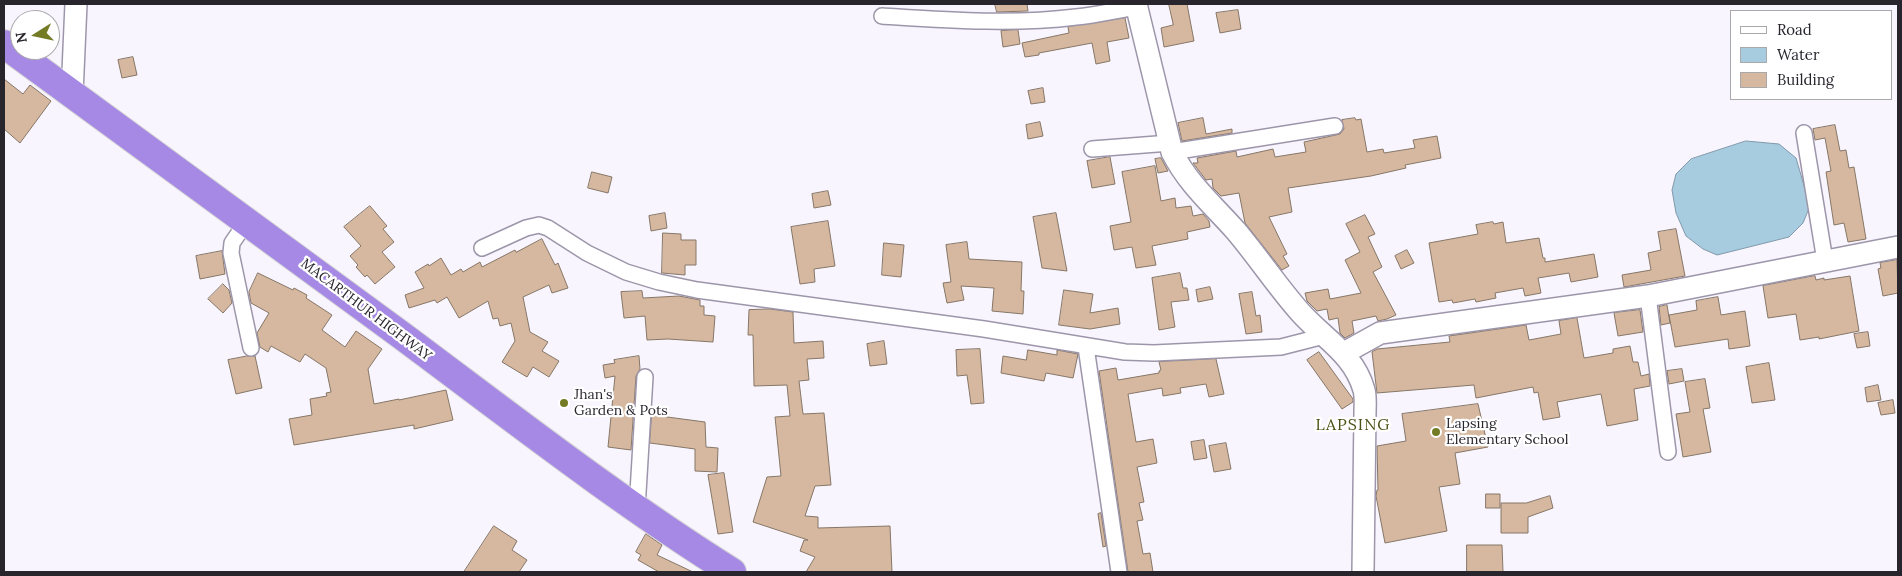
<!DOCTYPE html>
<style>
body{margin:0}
#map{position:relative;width:1902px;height:576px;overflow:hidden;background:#f8f5fe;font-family:Lora,serif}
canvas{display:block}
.frame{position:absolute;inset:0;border:5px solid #28252d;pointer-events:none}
.legend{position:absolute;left:1730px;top:10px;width:162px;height:90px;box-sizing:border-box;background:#fff;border:1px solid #a9a8ab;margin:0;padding:6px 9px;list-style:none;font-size:15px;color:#28252d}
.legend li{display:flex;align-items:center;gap:10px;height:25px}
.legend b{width:25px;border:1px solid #a9a8ab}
.north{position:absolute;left:10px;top:10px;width:50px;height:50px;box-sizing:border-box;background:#fff;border:1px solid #a9a8ab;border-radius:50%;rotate:260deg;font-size:14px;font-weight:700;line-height:20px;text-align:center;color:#28252d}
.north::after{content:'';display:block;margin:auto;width:18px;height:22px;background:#737b25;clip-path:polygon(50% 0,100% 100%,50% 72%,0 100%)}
</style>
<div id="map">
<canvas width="1902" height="576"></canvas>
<div class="frame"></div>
<ul class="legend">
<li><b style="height:6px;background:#fff"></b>Road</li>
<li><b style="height:14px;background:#a7cbdf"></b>Water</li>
<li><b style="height:14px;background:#d5b89f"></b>Building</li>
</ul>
<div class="north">N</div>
</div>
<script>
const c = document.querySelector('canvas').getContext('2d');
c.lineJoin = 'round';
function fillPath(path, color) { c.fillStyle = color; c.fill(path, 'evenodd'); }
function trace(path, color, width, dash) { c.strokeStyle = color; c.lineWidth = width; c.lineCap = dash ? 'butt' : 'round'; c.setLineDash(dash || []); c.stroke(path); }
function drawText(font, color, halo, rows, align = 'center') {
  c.font = font + ' Lora,serif'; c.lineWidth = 4.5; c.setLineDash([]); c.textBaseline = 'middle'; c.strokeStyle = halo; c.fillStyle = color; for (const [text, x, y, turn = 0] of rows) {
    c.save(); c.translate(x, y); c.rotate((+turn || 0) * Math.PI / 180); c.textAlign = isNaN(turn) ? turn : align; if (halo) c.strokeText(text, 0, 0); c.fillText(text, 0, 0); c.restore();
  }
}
const water = new Path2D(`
 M1746,141L1779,144L1796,158L1810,206L1803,223L1789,237L1717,255L1703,249L1686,236L1676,213L1672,190L1676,174L1691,159Z`);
fillPath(water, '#a7cbdf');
trace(water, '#8199aa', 1);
const building = new Path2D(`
 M995,4H1027L1028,11L997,12Z
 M1169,4H1187L1194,41L1164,47L1161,28L1173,25Z
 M1238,10L1241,29L1220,33L1216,13Z
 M1125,18L1129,38L1107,42L1110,61L1096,64L1092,43L1039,53V55L1025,57L1022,43L1069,33L1068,27Z
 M1018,30L1020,44L1003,47L1001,31Z
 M133,57L137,75L122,78L118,60Z
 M4,79L23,94L30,85L51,101L20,143L4,129Z
 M1043,88L1045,102L1031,104L1028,91Z
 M1203,118L1206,134L1232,129V133L1182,141L1178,123Z
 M1355,118L1356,120L1361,119L1367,152L1383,149L1384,153L1415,148L1413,140L1437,136L1441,158L1405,165L1406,168L1371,176L1288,188L1292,212L1269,217L1287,254L1283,256L1289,266L1282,270L1245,223L1239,193L1221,196L1213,188L1212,179L1206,180L1193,163H1198L1197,158L1236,151L1237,157L1273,149L1275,157L1306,152L1304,142L1340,134L1344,129L1342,120Z
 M1040,122L1043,136L1028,139L1026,125Z
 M1835,125L1840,151L1846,150L1849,168L1854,167L1866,239L1848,242L1844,223L1834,225L1826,172L1831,171L1825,138L1815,140L1813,129Z
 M1110,157L1115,184L1092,188L1087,161Z
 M1161,158L1168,171L1158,173L1155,159Z
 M1155,166L1161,201L1175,198L1176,208L1191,206L1193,216L1203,214L1209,221L1210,227L1187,232L1188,239L1152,246L1156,265L1136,268L1132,247L1114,250L1110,226L1131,222L1122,172Z
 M592,172L612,177L608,193L588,188Z
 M828,191L831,205L814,208L812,194Z
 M370,206L387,226L383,229L394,242L382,252L395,267L375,284L367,275L365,277L356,267L358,265L350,256L361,246L344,227Z
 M665,213L667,228L651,231L649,216Z
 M1056,213L1067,271L1042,268L1033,217Z
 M1365,215L1375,234L1368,237L1382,267L1373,272L1396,315L1387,319L1378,321L1376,316L1352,321L1354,333L1345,338L1340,333L1338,318L1329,320L1327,309L1317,311L1307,301L1305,293L1328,289L1330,299L1361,293L1345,260L1360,252L1346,224Z
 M828,221L835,266L814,269L815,282L800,284L791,227Z
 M1493,222L1494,224L1503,222L1506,243L1539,238L1543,258H1545V262L1594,254L1598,277L1571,282L1569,273L1538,278L1541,293L1525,296L1523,288L1495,293L1496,298L1476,302L1475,299L1453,303L1452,300L1439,302L1429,243L1478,234L1476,225Z
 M1676,229L1685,276L1624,287L1622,275L1651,270L1648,253L1661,250L1658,232Z
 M663,233L681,234V240H696V265H685V275L662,273Z
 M542,239L555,265L558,263L568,288L552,293L549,285L523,297L530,332L548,342L542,351L559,361L549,377L533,367L527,377L502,362L515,341L511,323L500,326L498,318L493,319L488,301L459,318L447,297L437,303L435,300L409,308L405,295L424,288L415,272L428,264L429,266L441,258L451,275L461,269L463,272L480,262L482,267L515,250L516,252Z
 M967,242L969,259L1022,262L1021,291H1024L1023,314L992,311L994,288L961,286L964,300L947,303L943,283L951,282L946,245Z
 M884,243L904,245L901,277L882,275Z
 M1407,250L1414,263L1401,269L1395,256Z
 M222,251L225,274L200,279L196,256Z
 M1897,260L1898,293L1883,296L1878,269L1881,268L1880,263Z
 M258,273L293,290L294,288L307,295L306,298L332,315L322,330L345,347L356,331L382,349L368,369L374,404L399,399V400L446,390L453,420L414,429V425L294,445L289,419L312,415L310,399L327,396L326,393L331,392L326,368L305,354L300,362L271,346L268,352L260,347L257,333L269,313L251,303L249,292Z
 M1180,273L1183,288H1187L1189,300L1171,302L1175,327L1159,330L1152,278Z
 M1815,276L1816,280L1824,278V280L1850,276L1859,331L1819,339V337L1800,340L1796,314L1768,318L1763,286Z
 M223,284L229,290L232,303L223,313L208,299Z
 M1210,287L1213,299L1198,302L1196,290Z
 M1064,290L1093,294L1090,313L1118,308L1120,324L1090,329L1059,325Z
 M642,291L643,298L679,296L700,300V306H704V315L715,316L713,342L668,339L647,340L645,316L624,318L621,292Z
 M1252,292L1256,316L1260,315L1262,332L1246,334L1239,294Z
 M1718,297L1721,315L1745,311L1750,346L1729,349L1728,339L1675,347L1669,315L1697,310L1696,301Z
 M1667,305L1670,323L1661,325L1659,307Z
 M770,309L793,312L794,343L823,341L824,358L807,359L809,380L799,381L803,414L824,413L831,485L815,486L805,516L818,517V528L890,526L892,572H806L815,557L800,551L804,540H808L753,522L767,477L781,476L775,417L790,416L787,385L754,386L753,335H748L749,310Z
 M1640,310L1643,332L1618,336L1614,313Z
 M1577,318L1584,358L1613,353V349L1630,346L1633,362H1638L1641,376L1649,374L1650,386L1634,389L1638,420L1607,426L1601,394L1557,402L1560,417L1543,420L1538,392L1534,393L1533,387L1476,398L1474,385L1377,393L1372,352L1377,349L1450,342L1449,336L1526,325L1529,340L1561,334L1559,321Z
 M1868,332L1870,346L1857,348L1854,334Z
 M884,341L887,364L870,366L867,344Z
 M980,349L984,403L971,404L967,375L957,376L956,350Z
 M1028,350L1057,355V350L1078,354L1073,378L1046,373L1044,381L1001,373L1003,356L1026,360Z
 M1319,352L1353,399V402L1342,409L1307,360Z
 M247,356H255L262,388L236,394L228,360Z
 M639,356L640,369L636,376L631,450L608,447L615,376L605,378L603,365L615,363L614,360Z
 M1216,359L1224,394L1209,397L1206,384L1180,388L1181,393L1163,396L1162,388L1128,394L1136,442L1153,439L1157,463L1137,467L1144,502L1139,503L1143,520L1137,521L1143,554L1150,553L1153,572H1128L1099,371L1116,368L1118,380L1159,373V371L1161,370L1159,362Z
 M1769,363L1775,400L1752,403L1746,367Z
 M1682,369L1684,381L1669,384L1667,371Z
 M1705,379L1710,408L1703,409L1711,452L1683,457L1676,414L1690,412L1685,382Z
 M1878,385L1881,400L1867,402L1865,388Z
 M1893,400L1895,413L1881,415L1878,403Z
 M1478,404L1488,447L1455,453L1460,484L1439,487L1447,531L1385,543L1376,496L1377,490H1378L1377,446L1406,441L1402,414Z
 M652,415L705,422L706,447L718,448L717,472L695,471V449L650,443Z
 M1204,440L1207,458L1194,460L1191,442Z
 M1226,443L1231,469L1214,472L1209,446Z
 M724,473L733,532L718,534L708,475Z
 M1486,494H1500V508H1486Z
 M1550,496L1553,508L1528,517V533H1501V503H1526Z
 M1101,513L1106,546L1103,547L1098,514Z
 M494,526L517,541L512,550L527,560L519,572H464Z
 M646,534L662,545L657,555L693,572H659L638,560L641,555L636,552Z
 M1467,545H1502L1503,572H1467Z`);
fillPath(building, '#d5b89f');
trace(building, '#867667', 1);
const street = new Path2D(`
 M882,16C946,20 1012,25 1076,17C1097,15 1117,10 1137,7
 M1804,133L1825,261
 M1092,149L1170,143
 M1172,152L1335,126
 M247,221L232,243L231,253L251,348
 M482,248L526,228L539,225L548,228L587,253L626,272L659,282L697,290L984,329L1125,352L1154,353L1281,347L1324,336
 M1648,296L1668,452
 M1086,347L1119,572
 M637,509L645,377`);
const secondary = new Path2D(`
 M1136,4L1172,152C1188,184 1213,205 1236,231C1258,257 1277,286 1300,312C1324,339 1354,354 1364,390C1366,397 1365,406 1365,413L1363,572
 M72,94L76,4
 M1344,353L1380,333L1648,296L1898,247`);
const highway = new Path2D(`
 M4,44C136,141 269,238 401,335C510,416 617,500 732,572`);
trace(street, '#9d96aa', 18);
trace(secondary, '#9d96aa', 24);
trace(highway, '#d4d3d5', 30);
trace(street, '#fff', 15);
trace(secondary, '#fff', 21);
trace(highway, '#a589e4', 28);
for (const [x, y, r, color] of [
 [564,403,5,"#737b25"],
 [1436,432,5,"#737b25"]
]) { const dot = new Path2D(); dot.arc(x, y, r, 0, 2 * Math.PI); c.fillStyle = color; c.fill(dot); trace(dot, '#fff', 2); }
drawText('14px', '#28252d', '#fff', [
 ["MACARTHUR HIGHWAY",366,310,37]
]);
drawText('14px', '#28252d', '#fff', [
 ["Jhan's",574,395],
 ["Garden & Pots",574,411],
 ["Lapsing",1446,424],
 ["Elementary School",1446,440]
], 'left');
c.letterSpacing = '1px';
drawText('16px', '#4c5116', '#fff', [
 ["LAPSING",1353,425]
]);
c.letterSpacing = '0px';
</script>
